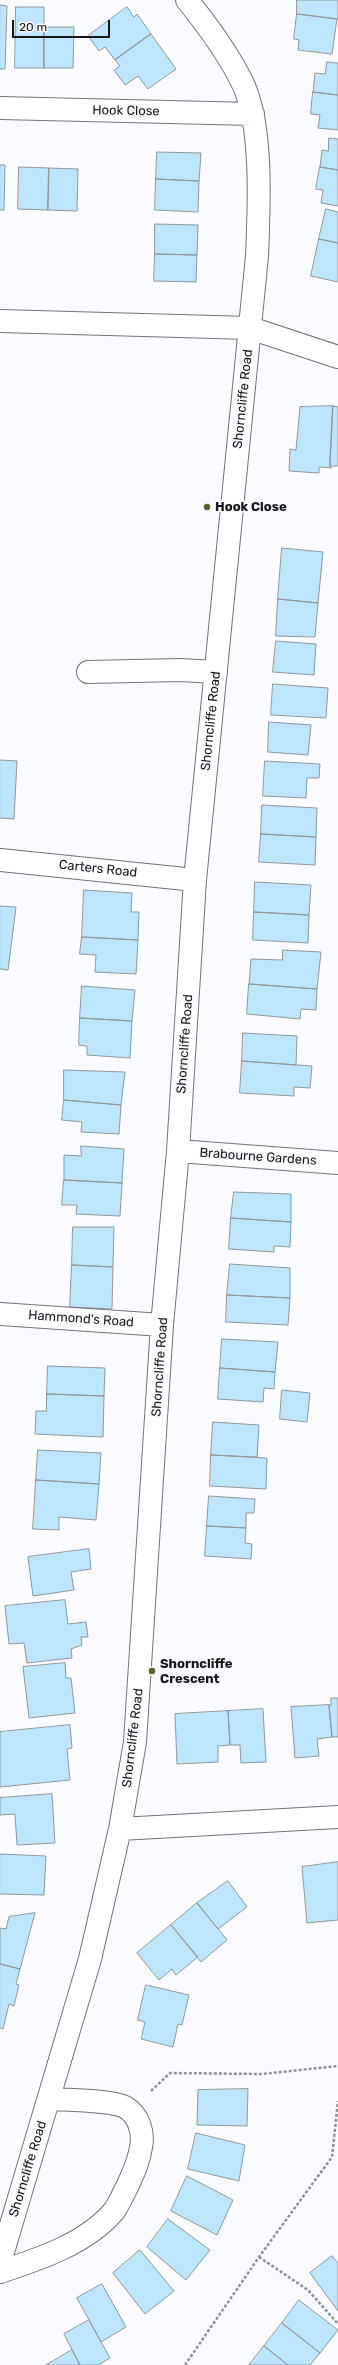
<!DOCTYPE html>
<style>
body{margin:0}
#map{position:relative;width:338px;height:2365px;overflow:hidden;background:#fafbfe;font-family:Rubik,sans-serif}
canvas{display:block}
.scale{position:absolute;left:12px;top:20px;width:98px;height:18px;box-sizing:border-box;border:2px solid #151719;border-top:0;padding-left:5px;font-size:12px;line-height:14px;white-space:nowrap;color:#151719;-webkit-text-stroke:3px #fafbfe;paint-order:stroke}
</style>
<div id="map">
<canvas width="338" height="2365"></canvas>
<div class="scale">20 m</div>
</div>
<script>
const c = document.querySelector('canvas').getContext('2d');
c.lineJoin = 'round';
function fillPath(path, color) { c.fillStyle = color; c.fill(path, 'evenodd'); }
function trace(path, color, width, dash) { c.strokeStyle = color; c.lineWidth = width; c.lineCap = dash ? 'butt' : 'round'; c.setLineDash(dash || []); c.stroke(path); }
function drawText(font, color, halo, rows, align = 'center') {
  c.font = font + ' Rubik,sans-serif'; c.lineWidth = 3; c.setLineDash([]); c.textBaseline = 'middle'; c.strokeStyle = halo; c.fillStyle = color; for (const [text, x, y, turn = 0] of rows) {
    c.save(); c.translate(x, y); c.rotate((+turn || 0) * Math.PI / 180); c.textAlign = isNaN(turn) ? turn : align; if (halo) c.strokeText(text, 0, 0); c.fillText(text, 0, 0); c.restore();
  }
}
const building = new Path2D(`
 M297,0H338V19L297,14Z
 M0,5L7,6L5,69H0Z
 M16,7H44V68H15Z
 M127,7L134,17L137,14L151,34L115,60L105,47L99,51L88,36Z
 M297,14L337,19L332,54L298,50L299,40L294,39Z
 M44,27H74L73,68H44Z
 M151,34L176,69L148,89L138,76L125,85L114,70L120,66L115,60Z
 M327,62L338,63V95L313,92L315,73L325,74Z
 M313,92L338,95V130L318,128L320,115L311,114Z
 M329,138L338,139V170L320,167L322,150L328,151Z
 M157,152L201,153L199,181L156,179Z
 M0,165H5L4,210H0Z
 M19,167L49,168L48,210L18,209Z
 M320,167L338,170V206L321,203L323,190L316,189Z
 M49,168L78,169L77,211L48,210Z
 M156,179L199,181L198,212L155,210Z
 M326,209L338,212V243L319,239Z
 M155,224L198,225L197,255L155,254Z
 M319,239L338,243V282L311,276Z
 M155,254L197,255L196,282L154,281Z
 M333,406L330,466L332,468L319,467V473L289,471L290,449L296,450L300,407Z
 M333,406L338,407V466H330Z
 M282,548L323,552L318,603L278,599Z
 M278,599L318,603L315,637L276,636Z
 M276,641L316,644L314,675L273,672Z
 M273,684L328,688L326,718L271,715Z
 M269,722L311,725L308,755L268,752Z
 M0,760L17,761L14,819L0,818Z
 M265,761L320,764L319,778H307L306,798L263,796Z
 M262,805L317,808L316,837L261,834Z
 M261,834L316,837L315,865L259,862Z
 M255,882L311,885L309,915L254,912Z
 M84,890L132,893L131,912H139L138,940L82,937Z
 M0,906L16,907L8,970L0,969Z
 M254,912L309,915L308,943L253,940Z
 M82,937L138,940L136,974L95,972L96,955L80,954Z
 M283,950L321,952L317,989L249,984L251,959L282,960Z
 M249,984L317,989L316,1010L301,1009L300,1019L247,1014Z
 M82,986L135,990L132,1021L80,1018Z
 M80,1018L132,1021L130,1058L87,1055V1046L79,1045Z
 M243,1033L297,1036L296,1065L242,1061Z
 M242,1061L312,1066L310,1088L294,1087V1096L240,1093Z
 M64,1070L125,1072L121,1105L64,1100Z
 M64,1100L121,1105L119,1134L81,1132L82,1122L62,1120Z
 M81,1146L124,1149L122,1183L64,1180V1155L81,1156Z
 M64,1180L122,1183L120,1216L76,1214L77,1205H62Z
 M234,1192L291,1194V1222L231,1218Z
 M231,1218L291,1222L290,1247L274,1246V1252L229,1249Z
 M73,1227H114L113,1267L72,1265Z
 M230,1264L290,1268V1298L227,1295Z
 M72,1265L113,1267L112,1309L70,1307Z
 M227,1295L290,1298L288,1325L226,1322Z
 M222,1339L278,1342L275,1372L220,1368Z
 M48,1366L105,1368L104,1396L47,1394Z
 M220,1368L275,1372L274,1389L264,1388L263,1402L218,1399Z
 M282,1390L310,1393L307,1422L280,1419Z
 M47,1394L104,1396L103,1437L35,1434L36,1411H46Z
 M213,1422L259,1425L257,1457L211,1455Z
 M38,1450L101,1453L99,1484L36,1480Z
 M211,1455L267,1458L266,1489L210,1486Z
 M36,1480L99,1484L96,1520L59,1517V1530L33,1529Z
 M209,1496L255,1499L254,1513H246V1528L207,1526Z
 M207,1526L246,1528L245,1543L252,1544L251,1559L205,1556Z
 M89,1549L91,1569L71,1572L74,1590L33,1596L28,1557Z
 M65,1600L68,1624L86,1622L88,1637H81L82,1645L71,1649L72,1658L27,1663L24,1643L9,1644L5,1606Z
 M65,1663L66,1678H71L75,1713L29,1718L23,1667Z
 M331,1698H338V1737H332L329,1705H331Z
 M329,1705L332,1737L317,1739L319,1756L295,1758L291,1707Z
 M263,1709L266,1762L241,1763L240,1745H230L228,1711Z
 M228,1711L230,1745L218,1746V1762L177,1764L175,1714Z
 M70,1725L72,1748L67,1749L70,1780L0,1787V1732Z
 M52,1794L55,1843L17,1845L15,1814L0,1815V1798Z
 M0,1854L46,1856L44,1895L0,1894Z
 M338,1862V1920L307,1923L302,1867Z
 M228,1881L247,1907L218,1929L197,1903Z
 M197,1903L227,1940L201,1962L171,1925Z
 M35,1913L20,1969L0,1964V1928L6,1929L9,1917Z
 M171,1925L198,1957L176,1975L172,1969L159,1980L137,1953Z
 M0,1964L20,1969L16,1984L19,1985L14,2006L9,2004L3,2029L0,2028Z
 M146,1985L189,1995L182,2025L178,2024L173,2047L141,2039L145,2022L138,2020Z
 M248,2089L247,2126L197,2125L198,2090Z
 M196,2133L245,2145L239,2181L188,2169Z
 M187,2176L233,2200L217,2235L171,2211Z
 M168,2219L210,2250L186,2280L147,2247Z
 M140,2250L174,2291L145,2314L113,2273Z
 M332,2256L338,2263V2311L310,2273Z
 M102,2284L126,2327L101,2342L77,2298Z
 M299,2300L338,2330L320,2353L282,2323Z
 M89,2320L110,2358L98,2365H80L64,2334Z
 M282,2323L320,2353L310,2365H288L264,2346Z
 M264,2346L288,2365H249Z
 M72,2350L80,2365H46Z`);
fillPath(building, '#bde5fb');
trace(building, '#90979b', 1);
const minor = new Path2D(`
 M0,108L253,114
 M0,321L250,328L338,357
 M88,672L180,670L216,672
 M0,860L195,880
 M178,1151L338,1163
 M0,1314L162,1325
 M120,1829L338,1817
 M0,2262L90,1959L120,1829L135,1742L162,1325L178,1151L195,880L257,256C259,208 263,130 244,86C230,56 208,26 187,0
 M0,2272C39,2259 86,2244 114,2211C119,2204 123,2194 127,2187C133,2174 139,2162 141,2147C144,2133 139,2115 125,2107C111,2100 68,2100 50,2099`);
trace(minor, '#6f7379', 24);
trace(new Path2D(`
 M151,2091L170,2073L262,2074L338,2066
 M259,2257L308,2290L338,2324
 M185,2365L259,2257L332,2157L338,2101`), '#8f9193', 2.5, [3, 2]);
trace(minor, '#fff', 22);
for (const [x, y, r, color] of [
 [207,507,4,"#605f2c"],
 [152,1671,4,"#605f2c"]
]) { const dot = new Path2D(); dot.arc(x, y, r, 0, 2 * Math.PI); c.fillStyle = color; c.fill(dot); trace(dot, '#fafbfe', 1.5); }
drawText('13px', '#151719', '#fafbfe', [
 ["Hook Close",126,111,1],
 ["Shorncliffe Road",243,399,-84],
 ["Shorncliffe Road",211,721,-84],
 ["Carters Road",98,869,6],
 ["Shorncliffe Road",185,1044,-86],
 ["Brabourne Gardens",258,1157,4],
 ["Hammond's Road",81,1319,4],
 ["Shorncliffe Road",160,1367,-86],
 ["Shorncliffe Road",133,1738,-83],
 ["Shorncliffe Road",28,2169,-73]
]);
drawText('bold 13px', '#151719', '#fafbfe', [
 ["Hook Close",215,507],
 ["Shorncliffe",160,1664],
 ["Crescent",160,1679]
], 'left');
</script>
